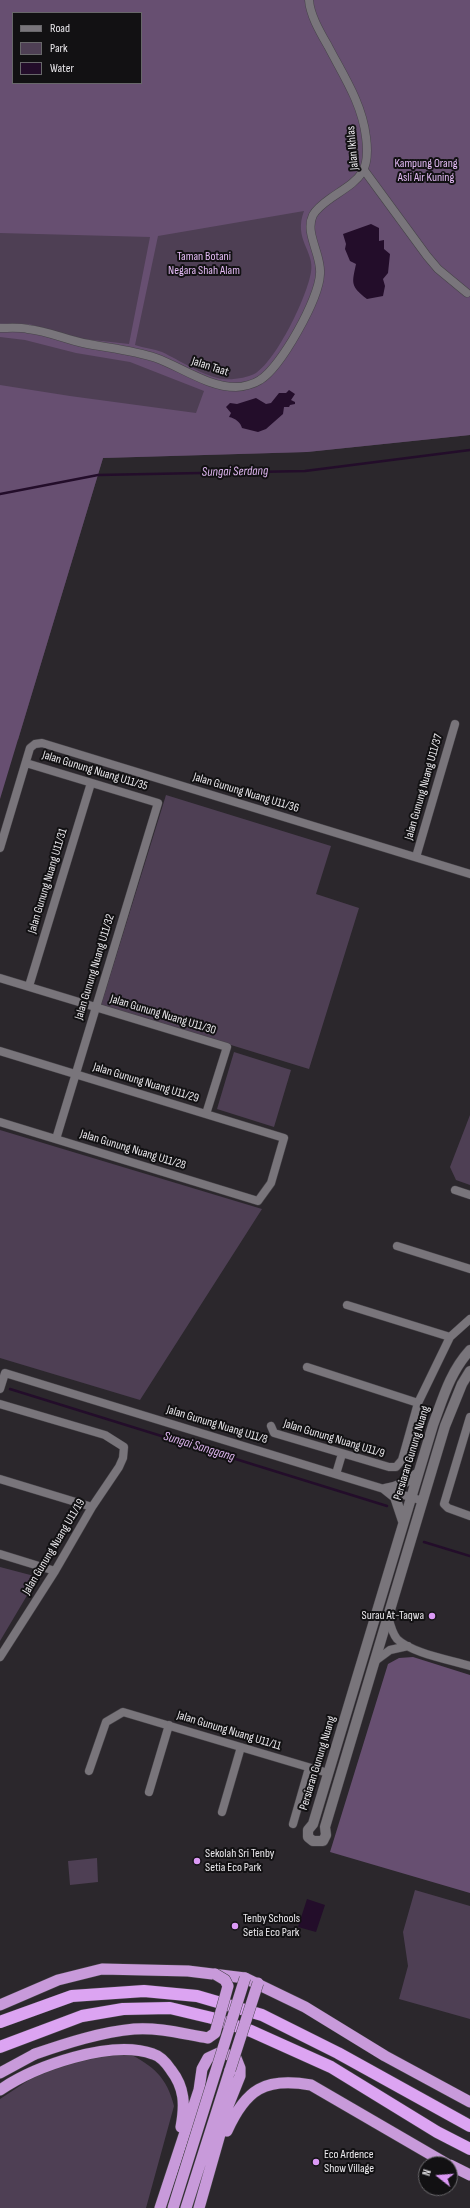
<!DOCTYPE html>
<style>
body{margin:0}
#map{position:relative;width:470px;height:2208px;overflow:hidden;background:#2b272c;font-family:"Sofia Sans Condensed",sans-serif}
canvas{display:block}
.legend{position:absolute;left:12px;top:12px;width:130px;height:72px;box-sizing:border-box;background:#121113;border:1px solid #68676a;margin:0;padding:5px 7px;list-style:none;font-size:12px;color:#eae8ec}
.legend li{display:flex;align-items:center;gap:8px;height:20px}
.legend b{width:20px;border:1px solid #68676a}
.north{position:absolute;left:418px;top:2156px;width:40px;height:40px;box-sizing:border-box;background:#121113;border:1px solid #68676a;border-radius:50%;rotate:287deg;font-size:11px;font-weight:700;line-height:16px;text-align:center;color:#eae8ec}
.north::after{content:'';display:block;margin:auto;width:14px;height:18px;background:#db99f5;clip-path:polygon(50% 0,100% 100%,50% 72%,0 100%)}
</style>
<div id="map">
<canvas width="470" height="2208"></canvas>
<ul class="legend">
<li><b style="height:5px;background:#79757b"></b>Road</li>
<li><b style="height:11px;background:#4e3f54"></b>Park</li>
<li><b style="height:11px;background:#230d2a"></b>Water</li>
</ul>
<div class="north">N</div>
</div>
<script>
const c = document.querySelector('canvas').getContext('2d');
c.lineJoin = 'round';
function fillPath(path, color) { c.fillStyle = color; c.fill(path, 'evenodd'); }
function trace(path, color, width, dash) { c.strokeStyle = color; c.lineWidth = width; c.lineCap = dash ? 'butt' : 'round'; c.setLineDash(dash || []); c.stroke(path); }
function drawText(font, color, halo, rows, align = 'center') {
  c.font = font + ' "Sofia Sans Condensed",sans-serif'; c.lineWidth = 4; c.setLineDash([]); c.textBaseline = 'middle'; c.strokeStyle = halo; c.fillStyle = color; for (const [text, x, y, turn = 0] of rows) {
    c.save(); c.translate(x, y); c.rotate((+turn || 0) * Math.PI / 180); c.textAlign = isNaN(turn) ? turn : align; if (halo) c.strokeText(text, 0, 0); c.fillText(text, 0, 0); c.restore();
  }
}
fillPath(new Path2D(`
 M0,0H470V435L307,452L103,458L18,740L0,734ZM13,13H141V83H13Z
 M166,795L331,846L316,894L359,908L309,1069L101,1005Z
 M234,1052L291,1070L274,1127L217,1109Z
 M470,1115V1185L456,1180L450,1167Z
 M0,1130L262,1209L140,1400L0,1358Z
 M0,1567L38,1577L0,1641Z
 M97,1858L98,1882L70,1885L68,1861Z
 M415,1890L470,1906V2019L399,1999L408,1966L403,1932Z
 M128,2053C153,2066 167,2077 174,2106L146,2208H0V2099L41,2072L79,2060Z`), '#4e3f54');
fillPath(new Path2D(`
 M0,0H470V435L307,452L103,458L0,799V385L70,396L196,413L204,391L130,362L76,353L25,340L0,337V323L29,324L84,339L129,344L150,237L0,233ZM13,13H141V83H13ZM304,211C293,240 315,251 311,272C307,297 277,359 256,373C247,378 233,380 223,379C205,377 179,360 162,352C154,349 144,348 135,345L158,236Z
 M413,1657L470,1675V1893L330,1852L388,1664L399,1658Z`), '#674f71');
fillPath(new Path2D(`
 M371,224L379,228V241L384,240V249L390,254L388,273L383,279L385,286L383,296L367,299C350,286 352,283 356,264L350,261L345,249L346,244L343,234Z
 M289,390L295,394L291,400L295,402V404L290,405L289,407H284L283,414L266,429L258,432L242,428C241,423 235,418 229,417L231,413L226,407L230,403L237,404L256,398L266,404L271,403L279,393H286Z
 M307,1899L325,1905L316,1932L298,1927Z`), '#230d2a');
trace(new Path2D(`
 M0,494L98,475L305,471L470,450
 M10,1389L387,1506
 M424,1542L470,1556`), '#230d2a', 2.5);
const minor = new Path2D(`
 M364,170L427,256L438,269L467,293
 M0,328C9,328 19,327 28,329C47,331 65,339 83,343C108,348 133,350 156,358C181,367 208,387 236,387C243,387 254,384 260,380C281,367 319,299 320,274C322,255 304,233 313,215C317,208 324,203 331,198C359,179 371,174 366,137C362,103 343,75 328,46C320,32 310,15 309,0
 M26,763L158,803L56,1139
 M0,848L30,748L35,744L42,743L470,874
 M416,857L455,724
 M0,978L227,1047L206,1114
 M29,986L91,783
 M0,1051L284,1138L271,1183L258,1201L0,1122
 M455,1190L470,1195
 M397,1246L470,1269
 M347,1305L450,1337
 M307,1367L418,1403
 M0,1389L5,1373L423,1501
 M0,1404L105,1435L124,1447L123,1458L119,1467L92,1507L55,1571L0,1657
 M470,1417L444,1504L448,1508L470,1516
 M271,1426L274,1433L389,1467H396L402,1460L418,1403L450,1337L470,1319
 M336,1474L342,1454
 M0,1479L92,1507
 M0,1554L55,1571
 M388,1616C390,1624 392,1633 397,1639C411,1653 451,1660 470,1666
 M375,1661L390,1650L408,1646
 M89,1771L106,1722L123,1712L328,1773
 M149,1792L169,1725
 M222,1812L241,1747
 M293,1824L309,1768`);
const tertiary = new Path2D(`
 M470,1350C450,1372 443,1398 433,1425L313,1824L308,1830V1837L313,1841H323L326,1835L325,1827L445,1426L462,1384L470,1371
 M385,1489L395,1497L403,1521
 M385,1489C399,1487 408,1482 418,1473`);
const trunk = new Path2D(`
 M0,2005L58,1980L102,1969L188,1971L245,1978L305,2007L385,2056L470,2102
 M0,2073L35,2054
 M0,2090C35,2066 111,2039 153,2054C160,2056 167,2064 171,2070C185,2088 185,2105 181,2127
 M227,2131C246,2089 265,2077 311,2085L447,2164
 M450,2165L470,2175
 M160,2208L199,2090L202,2069L208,2058L221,2052L236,2058L240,2068V2076L228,2106L199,2208
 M186,2208L230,2070`);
const motorway = new Path2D(`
 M0,2022L72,1996L144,1991L197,1996L262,2015L338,2053L470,2126
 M0,2047L82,2016L123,2009L170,2008L212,2018L251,2031L331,2067L437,2132L470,2149`);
trace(minor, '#474449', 9);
trace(tertiary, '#474449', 11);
trace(trunk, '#474449', 12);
trace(motorway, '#474449', 13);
trace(minor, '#79757b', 8);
trace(tertiary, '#79757b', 10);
trace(trunk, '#c89ada', 11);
trace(motorway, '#dca4f2', 12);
const trunkBridge = new Path2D(`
 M35,2054C67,2043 101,2032 134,2029C158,2027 184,2034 208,2038L215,2033L228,1986L225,1980L215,1974
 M230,2070L258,1983
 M173,2208L245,1978`);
trace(trunkBridge, '#474449', 12, []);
trace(trunkBridge, '#c89ada', 11);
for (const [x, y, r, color] of [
 [432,1616,4,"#db99f5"],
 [197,1861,4,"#db99f5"],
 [235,1926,4,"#db99f5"],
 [316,2162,4,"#db99f5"]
]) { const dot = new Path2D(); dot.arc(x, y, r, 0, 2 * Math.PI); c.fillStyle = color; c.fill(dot); trace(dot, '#121113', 1.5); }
drawText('12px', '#eae8ec', '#121113', [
 ["Jalan Ikhlas",353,148,-95],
 ["Jalan Taat",210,367,18],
 ["Jalan Gunung Nuang U11/35",95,771,17],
 ["Jalan Gunung Nuang U11/37",424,787,-74],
 ["Jalan Gunung Nuang U11/36",246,793,17],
 ["Jalan Gunung Nuang U11/31",48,881,-73],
 ["Jalan Gunung Nuang U11/32",95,967,-73],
 ["Jalan Gunung Nuang U11/30",163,1015,17],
 ["Jalan Gunung Nuang U11/29",146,1083,17],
 ["Jalan Gunung Nuang U11/28",133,1150,17],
 ["Jalan Gunung Nuang U11/8",217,1425,17],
 ["Jalan Gunung Nuang U11/9",334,1439,17],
 ["Persiaran Gunung Nuang",412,1453,-73],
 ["Jalan Gunung Nuang U11/19",54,1547,-59],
 ["Jalan Gunung Nuang U11/11",229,1731,17],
 ["Persiaran Gunung Nuang",318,1763,-73]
]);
drawText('12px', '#e3baf4', '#121113', [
 ["Kampung Orang",426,164],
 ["Asli Air Kuning",426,178],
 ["Taman Botani",204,257],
 ["Negara Shah Alam",204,271]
]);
drawText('12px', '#eae8ec', '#121113', [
 ["Surau At-Taqwa",424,1616,"right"],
 ["Sekolah Sri Tenby",205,1854],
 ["Setia Eco Park",205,1868],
 ["Tenby Schools",243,1919],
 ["Setia Eco Park",243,1933],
 ["Eco Ardence",324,2155],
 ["Show Village",324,2169]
], 'left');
drawText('italic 13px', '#deb5ef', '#121113', [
 ["Sungai Serdang",235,472,-1],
 ["Sungai Sanggang",199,1447,17]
]);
</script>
